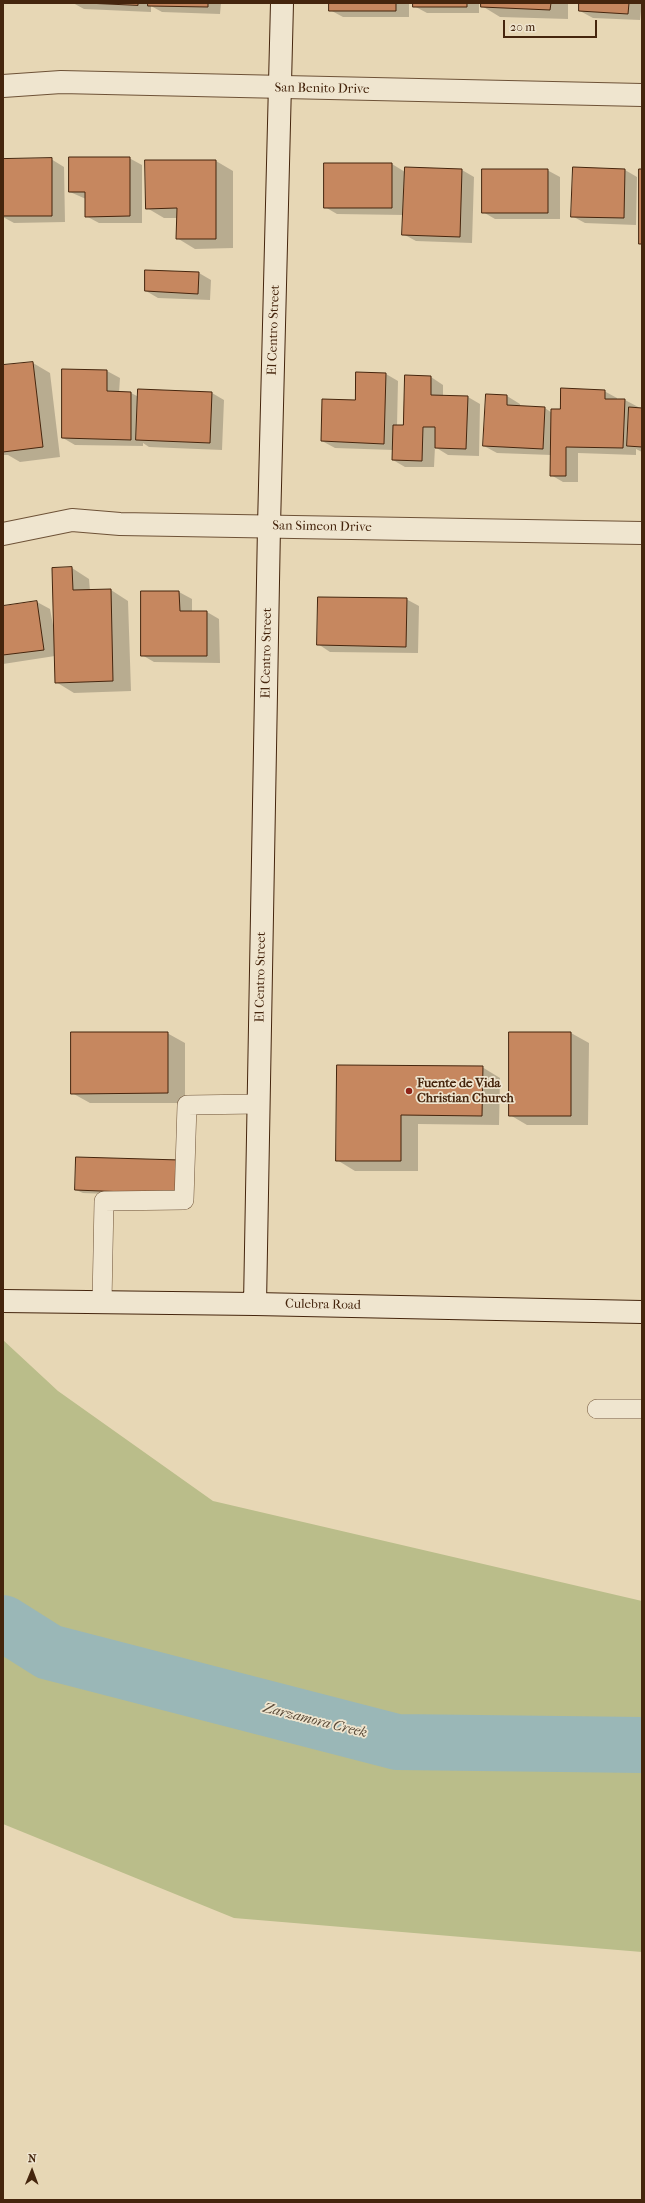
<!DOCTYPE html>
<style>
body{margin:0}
#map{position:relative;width:645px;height:2203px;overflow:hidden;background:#e7d7b5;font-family:"IM FELL French Canon",serif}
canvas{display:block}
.frame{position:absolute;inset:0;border:4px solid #45250d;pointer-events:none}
.north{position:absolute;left:12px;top:2151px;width:40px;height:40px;-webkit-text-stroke:3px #efe5cf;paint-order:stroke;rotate:1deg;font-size:11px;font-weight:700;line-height:16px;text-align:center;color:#45250d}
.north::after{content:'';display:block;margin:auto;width:14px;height:18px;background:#45250d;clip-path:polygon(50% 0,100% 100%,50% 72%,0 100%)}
.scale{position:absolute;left:503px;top:20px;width:94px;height:18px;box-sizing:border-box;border:2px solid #45250d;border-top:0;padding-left:5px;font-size:12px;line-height:14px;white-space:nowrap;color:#45250d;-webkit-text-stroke:3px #efe5cf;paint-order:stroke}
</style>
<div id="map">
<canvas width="645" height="2203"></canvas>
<div class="frame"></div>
<div class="north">N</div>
<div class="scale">20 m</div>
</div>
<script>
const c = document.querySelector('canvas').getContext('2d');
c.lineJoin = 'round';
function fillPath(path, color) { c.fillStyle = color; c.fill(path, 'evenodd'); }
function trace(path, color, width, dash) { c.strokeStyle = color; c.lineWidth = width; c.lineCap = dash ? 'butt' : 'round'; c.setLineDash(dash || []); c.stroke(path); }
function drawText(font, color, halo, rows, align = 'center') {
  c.font = font + ' "IM FELL French Canon",serif'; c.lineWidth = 3.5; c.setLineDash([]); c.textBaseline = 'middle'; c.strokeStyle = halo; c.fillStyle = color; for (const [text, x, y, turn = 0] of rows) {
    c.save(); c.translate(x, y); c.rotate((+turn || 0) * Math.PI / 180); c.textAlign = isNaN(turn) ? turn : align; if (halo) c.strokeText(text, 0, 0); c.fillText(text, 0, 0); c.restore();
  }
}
fillPath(new Path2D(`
 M3,1340L58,1391L213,1501L642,1601V1952L234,1918L3,1824Z`), '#babd8a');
fillPath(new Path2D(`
 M73,3H221L220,14L162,12L151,6V12L84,9Z
 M330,3H409V17H343L330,10Z
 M414,3H479V13H427L414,6Z
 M482,3H568V19L500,17L482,6Z
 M580,3H642L640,20L593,18L580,11Z
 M129,158L142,165V223H99L86,216V199L70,192Z
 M51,159L64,167L65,222L14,223L3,217V160Z
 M216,161L233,171V248L195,249L177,238L178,218H164L147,208Z
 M392,164L405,172L462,170L474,177L472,243L416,241L403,234L404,215L337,214L325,207Z
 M547,170L560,177V219H495L483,212Z
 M625,170L637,177L636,225L585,223L572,216Z
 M199,273L211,280L210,300L158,298L146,291Z
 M33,363L50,373L60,457L20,462L8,455H3V366Z
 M63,370L107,371L120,378L119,393H131L139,397L212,393L224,400L222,450L149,447L143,443V446L75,445L63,438Z
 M386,374L398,381L397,426H404L431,377L443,385V396L468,397L480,404L479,456L448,455L435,447L434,467H405L393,460V450L335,448L322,441L356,402Z
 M604,391L617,398V400H625L642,409V452L636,449V455L578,453V482H563L551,475V455L497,453L484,446L487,395L507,396L520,404V407L545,408L552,413Z
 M72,568L89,579L90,591L111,590L128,601L131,691L74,693L56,682L55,656L3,664V607L37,602L50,609L55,636Z
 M142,592H179L192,599V612H207L219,619L220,663L154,662L142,655Z
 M406,599L419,606L418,653L330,652L318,644Z
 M167,1033L185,1043V1103H90L72,1093Z
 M510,1033H571L589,1043L588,1125H527L510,1115Z
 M338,1066L482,1067L500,1078L499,1125L418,1124V1171H355L337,1160Z
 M186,1164L184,1197L83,1193L76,1190Z`), '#0003');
trace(new Path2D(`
 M3,1623L49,1652L397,1742L642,1745`), '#9ab7b7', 56);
const building = new Path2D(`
 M86,3H138V5Z
 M148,3H208V7L148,6Z
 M329,3H396V11H329Z
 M413,3H467V7H413Z
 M481,3H551L550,10L481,7Z
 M579,3H629L628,14L579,11Z
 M69,157H130V216L85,217V192H69Z
 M52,158V216H3V159Z
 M145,160H216V239H176L177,208L146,209Z
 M324,163H392V208H324Z
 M405,167L462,169L460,237L402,235Z
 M573,167L625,169L624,218L571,217Z
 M482,169H548V213H482Z
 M639,169H642V244H639Z
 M145,270L199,272L198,294L145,291Z
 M33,362L43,447L3,452V365Z
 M62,369L107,370V391L131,392V440L62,438Z
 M356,372L386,373L384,444L321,441L322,399L355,400Z
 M405,375L431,376V395L468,396L466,449L435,448V427H423L422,461L392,460L393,425H403Z
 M561,388L605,390V399H625L623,448L566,447V476H550L551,409H560Z
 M138,389L212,392L210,443L136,440Z
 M486,394L507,395V405L545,407L543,449L483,446Z
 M629,407L642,408V447L627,446Z
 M72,567L73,590L111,589L113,681L55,683L52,568Z
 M141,591H179L180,611H207V656H141Z
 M318,597L407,598L406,647L317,645Z
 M37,601L44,650L3,655V606Z
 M71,1032H168V1093L71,1094Z
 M509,1032H571V1116H509Z
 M337,1065L483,1066L482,1116L401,1115V1161H336Z
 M76,1157L180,1160L178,1194L75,1190Z`);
fillPath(building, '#c6875f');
trace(building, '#45250d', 1);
const lane = new Path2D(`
 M102,1302L104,1201L184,1200L187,1105L259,1104
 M597,1409H642`);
const street = new Path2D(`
 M3,86L61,82L642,95
 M3,534L72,520L120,524L642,533`);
const secondary = new Path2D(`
 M3,1301L255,1304L642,1312
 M255,1304L269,526L282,3`);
trace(lane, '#6e5237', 20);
trace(street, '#6e5237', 24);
trace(secondary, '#45250d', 24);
trace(lane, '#efe5cf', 19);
trace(street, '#efe5cf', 22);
trace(secondary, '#efe5cf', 22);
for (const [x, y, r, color] of [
 [409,1091,4,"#8f2418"]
]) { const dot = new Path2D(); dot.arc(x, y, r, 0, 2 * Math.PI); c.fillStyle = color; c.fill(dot); trace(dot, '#efe5cf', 1.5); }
drawText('13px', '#45250d', '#efe5cf', [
 ["San Benito Drive",322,89,1],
 ["El Centro Street",274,330,-88],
 ["San Simeon Drive",322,527,1],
 ["El Centro Street",267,653,-89],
 ["El Centro Street",261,977,-89],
 ["Culebra Road",323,1305,1]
]);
drawText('bold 13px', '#45250d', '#efe5cf', [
 ["Fuente de Vida",417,1084],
 ["Christian Church",417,1099]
], 'left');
drawText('italic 14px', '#5a4a38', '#efe5cf', [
 ["Zarzamora Creek",315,1721,14]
]);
</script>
